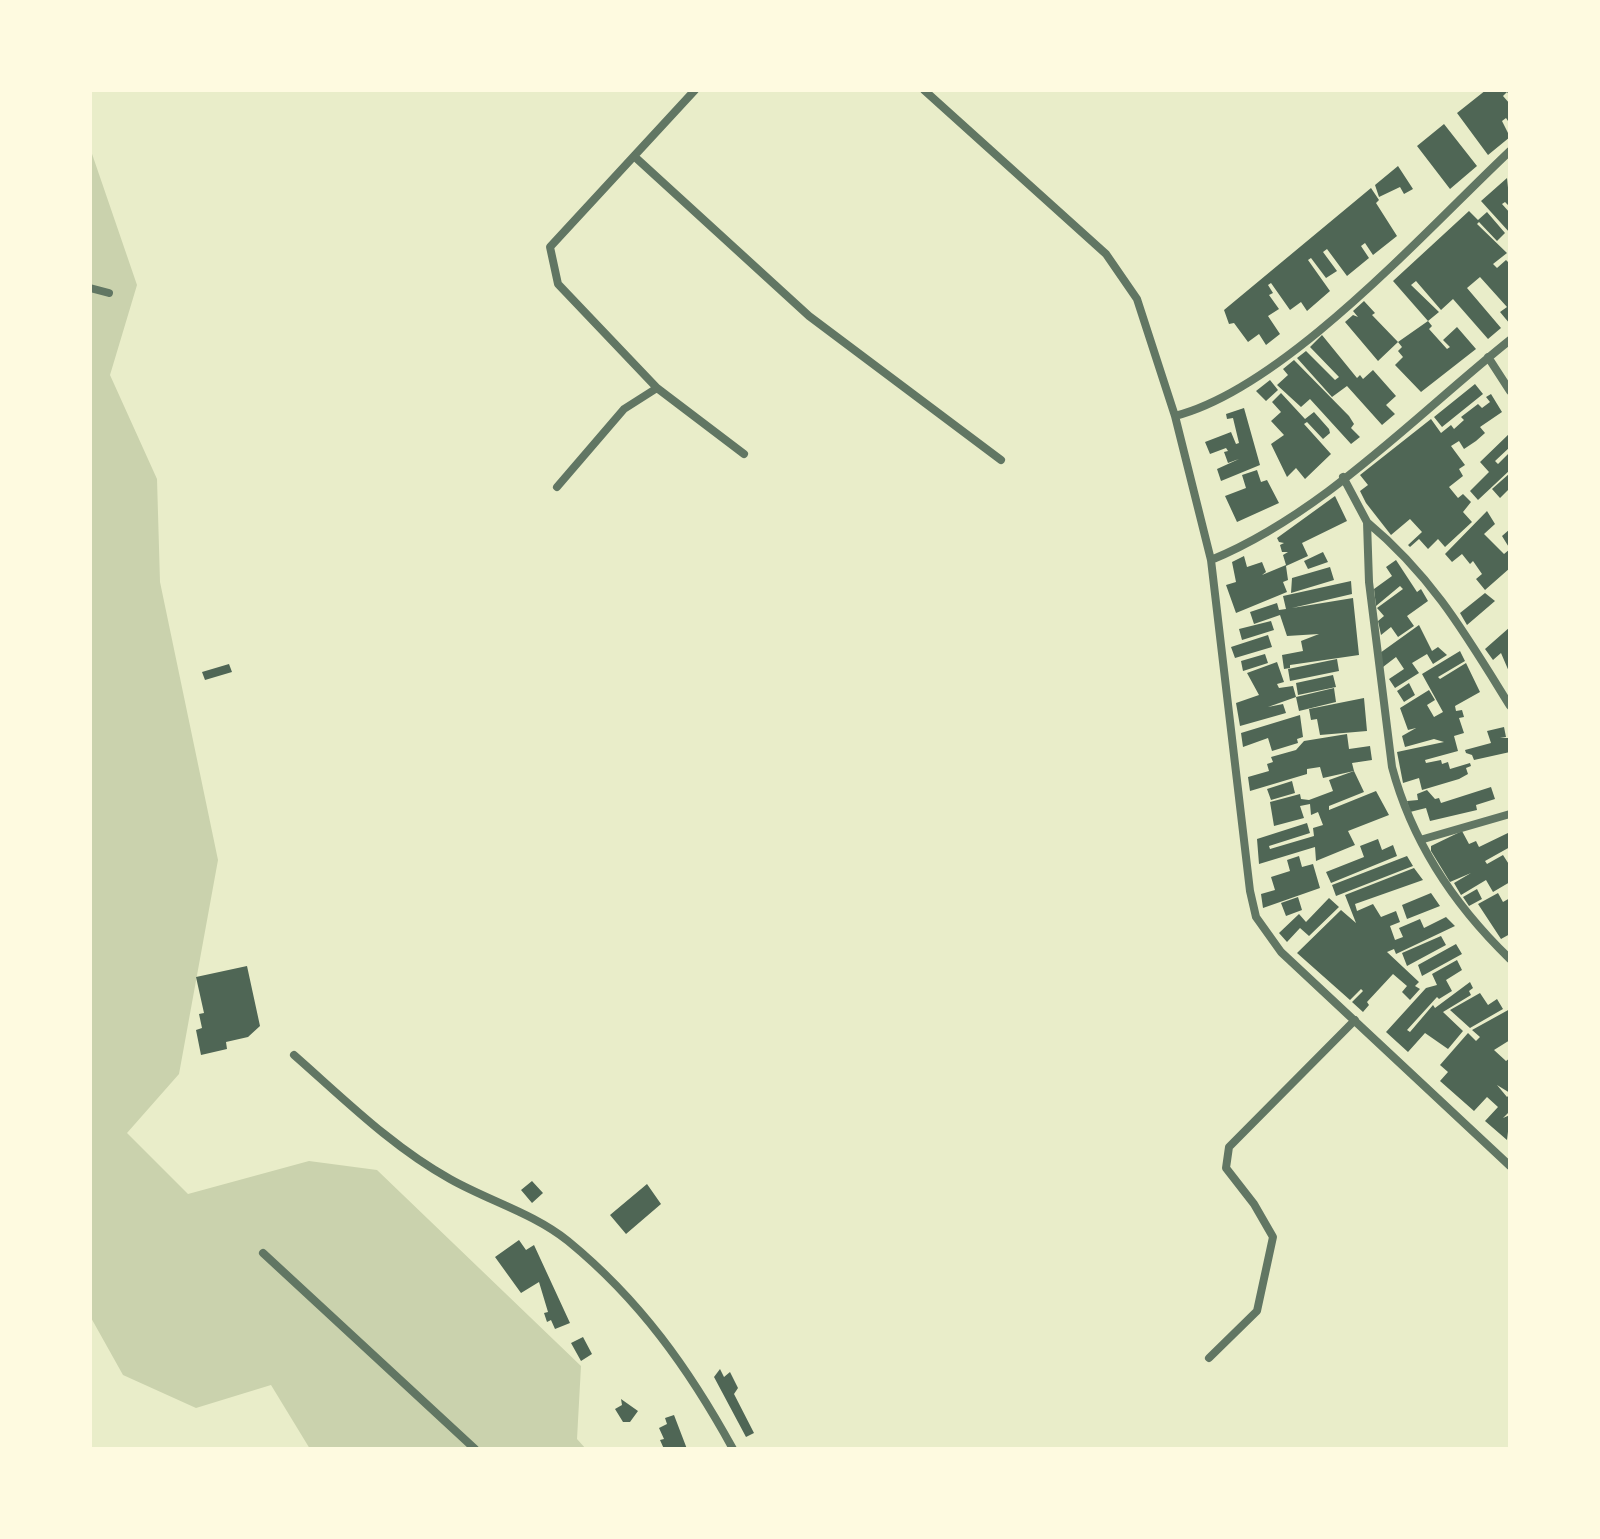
<!DOCTYPE html>
<style>
body{margin:0}
#map{position:relative;width:1600px;height:1539px;overflow:hidden;background:#e9edc9;font-family:Figtree,sans-serif}
canvas{display:block}
.frame{position:absolute;inset:0;border:92px solid #fefae0;pointer-events:none}
</style>
<div id="map">
<canvas width="1600" height="1539"></canvas>
<div class="frame"></div>
</div>
<script>
const c = document.querySelector('canvas').getContext('2d');
c.lineJoin = 'round';
function fillPath(path, color) { c.fillStyle = color; c.fill(path, 'evenodd'); }
function trace(path, color, width, dash) { c.strokeStyle = color; c.lineWidth = width; c.lineCap = dash ? 'butt' : 'round'; c.setLineDash(dash || []); c.stroke(path); }
fillPath(new Path2D(`
 M90,148L137,285L110,375L157,479L160,582L218,860L179,1074L127,1133L188,1194L309,1161L377,1170L581,1366L577,1439L586,1449H310L271,1385L196,1408L123,1375L90,1316Z`), '#cad2ad');
fillPath(new Path2D(`
 M1486,90H1510V96L1507,92L1503,96L1510,104V124L1506,118L1502,121L1510,137L1488,155L1457,113Z
 M1444,124L1477,166L1450,189L1417,146Z
 M1398,166L1413,189L1404,194L1400,187L1379,197L1375,185Z
 M1507,178L1510,207L1505,202L1502,204L1510,213V233L1481,201Z
 M1371,188L1379,200L1376,203L1397,236L1373,255L1365,243L1361,246L1369,258L1347,276L1327,249L1323,252L1337,271L1326,278L1311,258L1308,260L1330,291L1307,311L1301,302L1290,310L1271,283L1268,285L1273,293L1269,295L1279,309L1268,316L1280,334L1266,345L1259,334L1248,342L1234,323L1229,324L1224,310Z
 M1469,211L1478,220L1487,212L1505,233L1497,241L1479,222L1477,224L1507,253L1493,264L1497,268L1506,260L1510,264V324L1500,312L1507,307L1480,277L1467,288L1501,328L1488,339L1453,299L1441,310L1416,281L1411,285L1439,312L1428,321L1393,281Z
 M1364,301L1375,313L1372,315L1398,342L1378,361L1345,322L1353,315L1358,317L1353,311Z
 M1428,321L1432,326L1429,329L1447,349L1450,347L1443,340L1457,327L1476,349L1421,392L1395,365L1403,357L1398,351L1402,347L1398,342Z
 M1322,335L1357,378L1360,375L1363,379L1373,370L1396,396L1386,405L1395,414L1382,425L1347,386L1332,397L1297,358L1306,351L1335,380L1339,377L1310,347Z
 M1294,360L1349,416L1354,424L1351,428L1360,437L1351,444L1310,399L1301,407L1277,385L1288,375L1283,369Z
 M1270,380L1278,390L1266,401L1256,391Z
 M1475,384L1483,394L1442,427L1434,417Z
 M1281,393L1305,419L1314,412L1329,429L1330,433L1323,439L1307,422L1304,424L1331,454L1305,479L1296,468L1287,477L1271,444L1284,435L1271,421L1281,412L1272,402Z
 M1491,394L1502,412L1480,427L1485,433L1476,441L1464,449L1459,441L1451,446L1465,465L1459,469L1463,476L1449,487L1458,498L1463,494L1471,502L1463,512L1472,522L1445,547L1438,539L1428,549L1419,539L1410,547L1408,545L1422,532L1410,519L1391,535L1366,503L1360,491L1368,485L1360,475L1431,419L1441,433L1451,425L1454,429L1464,420L1461,417L1478,404L1482,408L1490,402L1486,397Z
 M1244,408L1260,465L1221,481L1217,469L1239,459L1228,463L1224,452L1228,451L1226,448L1210,454L1205,442L1231,432L1236,444L1239,443L1233,418L1227,419L1226,414Z
 M1510,433V447L1495,461L1498,464L1510,452V470L1478,500L1470,491L1489,472L1480,462Z
 M1257,470L1261,482L1267,480L1279,503L1237,522L1225,496L1246,488L1242,475Z
 M1510,473V488L1500,498L1492,489Z
 M1335,496L1347,521L1302,543L1308,556L1286,566L1288,580L1283,582L1287,592L1236,613L1226,585L1236,582L1232,562L1244,556L1247,567L1262,562L1266,572L1262,575L1286,565L1283,555L1288,552H1282L1280,545L1284,543L1279,542L1277,538Z
 M1487,511L1495,524L1484,534L1504,554L1510,549L1502,536L1510,529V568L1485,590L1476,579L1482,574L1473,561L1470,564L1462,554L1452,562L1445,554Z
 M1323,552L1328,562L1308,569L1304,561Z
 M1396,560L1417,592L1421,589L1428,601L1407,616L1414,626L1398,637L1391,627L1381,635L1378,621L1384,616L1377,608L1403,589L1400,586L1376,606L1374,589L1392,576L1386,567Z
 M1330,567L1334,580L1291,593L1292,578Z
 M1351,581L1352,594L1292,608L1353,598L1359,655L1290,665V668L1284,669L1282,655L1303,651L1301,641L1319,634L1287,636L1280,615L1254,624L1250,612L1277,603L1279,610L1286,609L1283,596Z
 M1485,593L1495,601L1467,625L1460,613Z
 M1271,621L1274,630L1242,640L1239,629Z
 M1419,625L1432,651L1438,647L1447,655L1433,664L1427,654L1412,663L1419,673L1395,688L1389,679L1404,669L1396,657L1383,667L1380,653Z
 M1510,627V674L1501,653L1493,660L1485,649Z
 M1268,635L1272,647L1235,658L1231,647Z
 M1460,651L1465,661L1438,677L1440,679L1466,663L1480,692L1455,706L1456,711L1462,710L1464,717L1459,718L1464,733L1454,736L1458,751L1425,760L1426,763L1441,760L1442,764L1448,762L1450,769L1470,763L1471,766L1466,768L1468,774L1459,779L1422,790L1419,778L1403,783L1397,752L1444,742L1434,739L1405,747L1402,736L1416,728L1408,730L1400,708L1429,690L1435,700L1427,705L1434,717L1443,712L1422,674Z
 M1265,654L1268,663L1243,671L1241,661Z
 M1337,659L1339,671L1290,681L1288,669Z
 M1277,662L1284,682L1277,684L1279,688L1293,686L1296,697L1334,688L1336,702L1299,711L1296,697L1268,707L1283,704L1286,713L1240,726L1236,703L1259,695L1247,673Z
 M229,664L232,672L205,680L202,672Z
 M1333,675L1336,687L1298,695L1296,683Z
 M1409,683L1415,695L1404,702L1397,691Z
 M1364,698L1367,731L1320,735L1317,719L1311,720L1309,709Z
 M1300,715L1303,737L1297,739L1298,743L1272,751L1268,738L1243,747L1241,733Z
 M1504,727L1506,737L1500,738H1508L1510,752L1474,760L1472,755L1466,753L1465,750L1491,743L1487,731Z
 M1347,734L1349,749L1370,746L1372,760L1352,763L1354,771L1323,778L1320,767L1307,769V774L1250,791L1248,777L1269,771L1267,764L1273,762L1271,757L1296,750L1304,741Z
 M1354,771L1364,792L1329,806V810L1376,791L1389,815L1348,831L1355,845L1316,861L1315,847L1259,864L1257,839L1307,823L1310,833L1269,846L1270,849L1314,836L1313,828L1323,825L1318,812L1311,815L1310,804L1300,806L1304,818L1274,826L1270,802L1300,794L1301,799L1309,800L1333,791L1329,780Z
 M1292,781L1295,793L1271,800L1267,789Z
 M1491,787L1495,799L1476,805L1477,810L1430,821L1426,808L1410,812L1407,801L1418,800L1417,794L1427,790L1435,799L1439,798L1441,803Z
 M1462,831L1469,844L1476,841L1479,847L1510,832V847L1485,861L1487,864L1503,855L1510,866V882L1493,892L1486,880L1461,895L1454,883L1471,873L1450,882L1431,851V846Z
 M1378,839L1382,850L1393,845L1397,856L1331,883L1326,872L1364,857L1360,846Z
 M1299,856L1302,867L1313,864L1320,888L1263,908L1261,894L1275,890L1271,877L1290,871L1287,860Z
 M1407,856L1413,866L1336,896L1332,885Z
 M1414,868L1423,880L1355,904L1357,911L1373,904L1381,917L1396,911L1400,922L1390,926L1395,940L1403,937L1399,928L1420,919L1424,928L1446,917L1455,926L1396,954L1394,949L1387,952L1419,982L1415,986L1420,989L1410,1000L1402,992L1407,986L1393,974L1367,1002L1369,1005L1363,1012L1352,1002L1363,991L1361,989L1350,1000L1297,953L1341,910L1356,923L1345,895Z
 M1477,889L1482,899L1469,906L1463,897Z
 M1431,893L1440,906L1407,919L1402,905Z
 M1498,893L1503,902L1510,898V934L1501,939L1478,904Z
 M1298,897L1302,910L1286,916L1281,903Z
 M1329,898L1339,907L1309,936L1300,928L1287,942L1279,933L1299,914L1306,922Z
 M1441,936L1446,945L1407,966L1402,953Z
 M1456,944L1462,954L1422,976L1418,965Z
 M1457,960L1462,970L1446,980L1452,991L1439,999L1437,997L1407,1030L1410,1032L1433,1005L1435,1008L1470,982L1473,988L1469,991L1471,995L1443,1012L1463,1031L1448,1049L1425,1033L1408,1052L1386,1032L1426,988L1437,985L1432,974Z
 M247,966L260,1026L248,1037L226,1042L227,1049L201,1055L196,1030L202,1028L199,1014L204,1013L196,977Z
 M1480,993L1488,1005L1497,999L1503,1009L1470,1028L1450,1010Z
 M1510,1009V1040L1494,1050L1506,1061L1510,1058V1093L1497,1085L1507,1097L1510,1094V1111L1503,1118L1510,1115L1507,1140L1485,1121L1498,1107L1487,1097L1474,1111L1440,1081L1448,1072L1440,1065L1468,1033L1476,1041L1480,1037L1472,1030Z
 M532,1181L543,1193L532,1203L521,1190Z
 M647,1184L661,1204L626,1234L610,1215Z
 M519,1240L526,1250L534,1245L570,1323L555,1329L551,1320L547,1322L544,1313L548,1312L539,1282L521,1293L495,1257Z
 M583,1337L592,1354L581,1361L571,1343Z
 M720,1369L724,1377L730,1372L738,1388L734,1394L754,1433L746,1437L714,1377Z
 M621,1399L638,1411L630,1422H623L615,1409L622,1405Z
 M674,1415L687,1449H664L660,1440L664,1439L659,1428L667,1424L665,1418Z`), '#4f6655');
trace(new Path2D(`
 M924,90L1106,254L1137,299L1175,416L1211,560L1250,891L1256,917L1281,952L1510,1166
 M635,157L809,316L1001,460
 M90,288L109,293
 M1488,357L1510,391
 M657,388L558,284L550,247L695,90
 M1175,416C1285,388 1426,230 1510,151
 M1343,477L1367,522L1369,582L1392,767C1412,842 1454,905 1510,959
 M557,487L624,409L657,388L744,454
 M1367,522C1432,576 1466,635 1510,706
 M1211,560C1323,514 1416,415 1510,340
 M1420,840L1510,814
 M294,1055C343,1098 392,1147 450,1179C489,1201 533,1213 568,1241C640,1300 689,1369 733,1449
 M263,1253L475,1449
 M1209,1358L1257,1311L1273,1237L1254,1204L1226,1168L1229,1147L1355,1020`), '#617663', 8);
</script>
